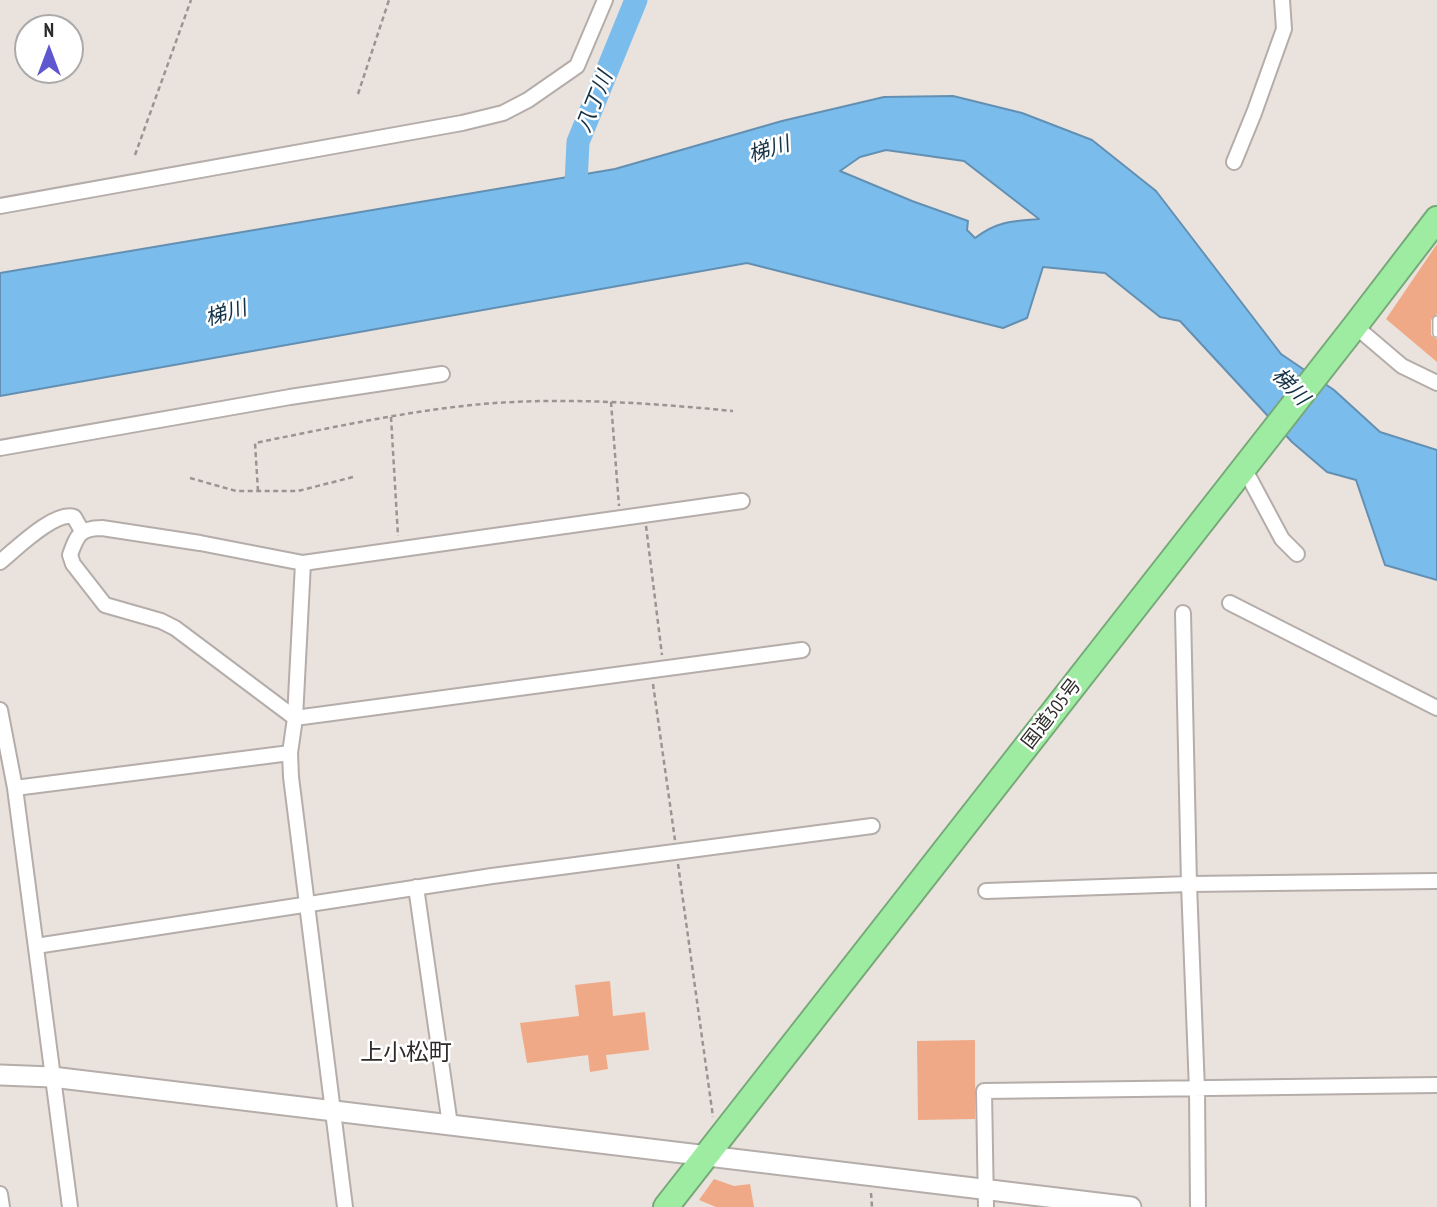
<!DOCTYPE html>
<meta charset="utf-8">
<style>
body{margin:0}
#map{position:relative;width:1437px;height:1207px;overflow:hidden;background:#eae2dd;font-family:"PT Sans Narrow",sans-serif}
canvas{display:block}
.north{position:absolute;left:14px;top:14px;width:70px;height:70px;box-sizing:border-box;background:#fff;border:2px solid #abaaa9;border-radius:50%;rotate:0deg;font-size:19px;font-weight:700;line-height:28px;text-align:center;color:#2d2a29}
.north::after{content:'';display:block;margin:auto;width:24px;height:32px;background:#5e57cf;clip-path:polygon(50% 0,100% 100%,50% 72%,0 100%)}
</style>
<div id="map">
<canvas width="1437" height="1207"></canvas>
<div class="north">N</div>
</div>
<script>
const c = document.querySelector('canvas').getContext('2d');
c.lineJoin = 'round';
function fillPath(path, color) { c.fillStyle = color; c.fill(path, 'evenodd'); }
function trace(path, color, width, dash) { c.strokeStyle = color; c.lineWidth = width; c.lineCap = dash ? 'butt' : 'round'; c.setLineDash(dash || []); c.stroke(path); }
function drawText(font, color, halo, rows, align = 'center') {
  c.font = font + ' "PT Sans Narrow","Noto Sans JP",sans-serif'; c.lineWidth = 5; c.setLineDash([]); c.textBaseline = 'middle'; c.strokeStyle = halo; c.fillStyle = color; for (const [text, x, y, turn = 0] of rows) {
    c.save(); c.translate(x, y); c.rotate((+turn || 0) * Math.PI / 180); c.textAlign = isNaN(turn) ? turn : align; if (halo) c.strokeText(text, 0, 0); c.fillText(text, 0, 0); c.restore();
  }
}
const water = new Path2D(`
 M953,96L1022,113L1092,140L1156,191L1281,354L1334,390L1380,432L1437,450V580L1385,565L1356,480L1327,472L1292,442L1180,321L1160,317L1105,273L1043,267L1027,318L1003,328L747,263L0,396V273L615,169L782,121L884,97ZM886,150L964,161L1039,219C1013,221 997,221 975,238L967,230L968,221L912,201L840,171L860,157Z`);
fillPath(water, '#7abcec');
trace(water, '#6390b2', 2);
trace(new Path2D(`
 M575,205L578,142L636,0`), '#7abcec', 23);
fillPath(new Path2D(`
 M1437,244V314L1431,320V335L1437,339V362L1386,319Z
 M610,981L613,1016L645,1012L649,1050L606,1055L608,1069L590,1072L588,1055L527,1063L520,1023L579,1016L575,985Z
 M975,1040V1119L918,1120L917,1041Z
 M714,1179L734,1186L750,1184L754,1207H716L699,1200Z`), '#f0a986');
const lane = new Path2D(`
 M1437,320V333`);
const street = new Path2D(`
 M1234,162L1254,113L1284,29L1282,0
 M0,206L462,123L503,113L528,100L577,66L605,0
 M1355,326L1402,366L1437,383
 M0,448L290,397L442,374
 M1244,468L1282,539L1297,554
 M742,501L303,563L200,543L102,528C80,528 77,535 70,555L73,564L105,605L161,621L175,628L295,718L802,650
 M0,562C15,550 55,510 74,517L82,531
 M303,563L295,718L290,753L291,777L345,1207
 M1230,603L1437,708
 M1183,613L1189,884L1197,1090L1198,1207
 M0,710L15,788L70,1207
 M15,788L290,753
 M416,887L450,1125
 M986,891L1189,884L1437,881
 M36,946L492,876L872,826
 M0,1194L2,1207
 M986,1207L984,1091L1437,1085`);
const secondary = new Path2D(`
 M0,1075L52,1077L1131,1207`);
const highway = new Path2D(`
 M666,1207L1355,326L1437,219`);
trace(lane, '#b4ada9', 10);
trace(street, '#b4ada9', 18);
trace(secondary, '#b4ada9', 23);
trace(highway, '#76a878', 28);
trace(new Path2D(`
 M358,94L389,0
 M135,155L191,0
 M611,402L619,506
 M391,417L398,536
 M190,478L236,491H298L353,477
 M258,491L255,443C330,428 406,411 482,404C565,397 650,403 733,411
 M646,526L662,655
 M653,684L675,840
 M678,864L713,1117
 M871,1193L872,1207`), '#9b9592', 2.5, [5, 3.5]);
trace(lane, '#fff', 7);
trace(street, '#fff', 14);
trace(secondary, '#fff', 19);
trace(highway, '#9deca2', 24);
drawText('19px', '#2d2a29', '#fff', [
 ["国道305号",1052,714,-52]
]);
drawText('italic 21px', '#153347', '#fff', [
 ["八丁川",595,102,-68],
 ["梯川",769,150,-17],
 ["梯川",226,314,-16],
 ["梯川",1290,387,46]
]);
drawText('23px', '#2d2a29', '#fff', [
 ["上小松町",406,1053]
]);
</script>
